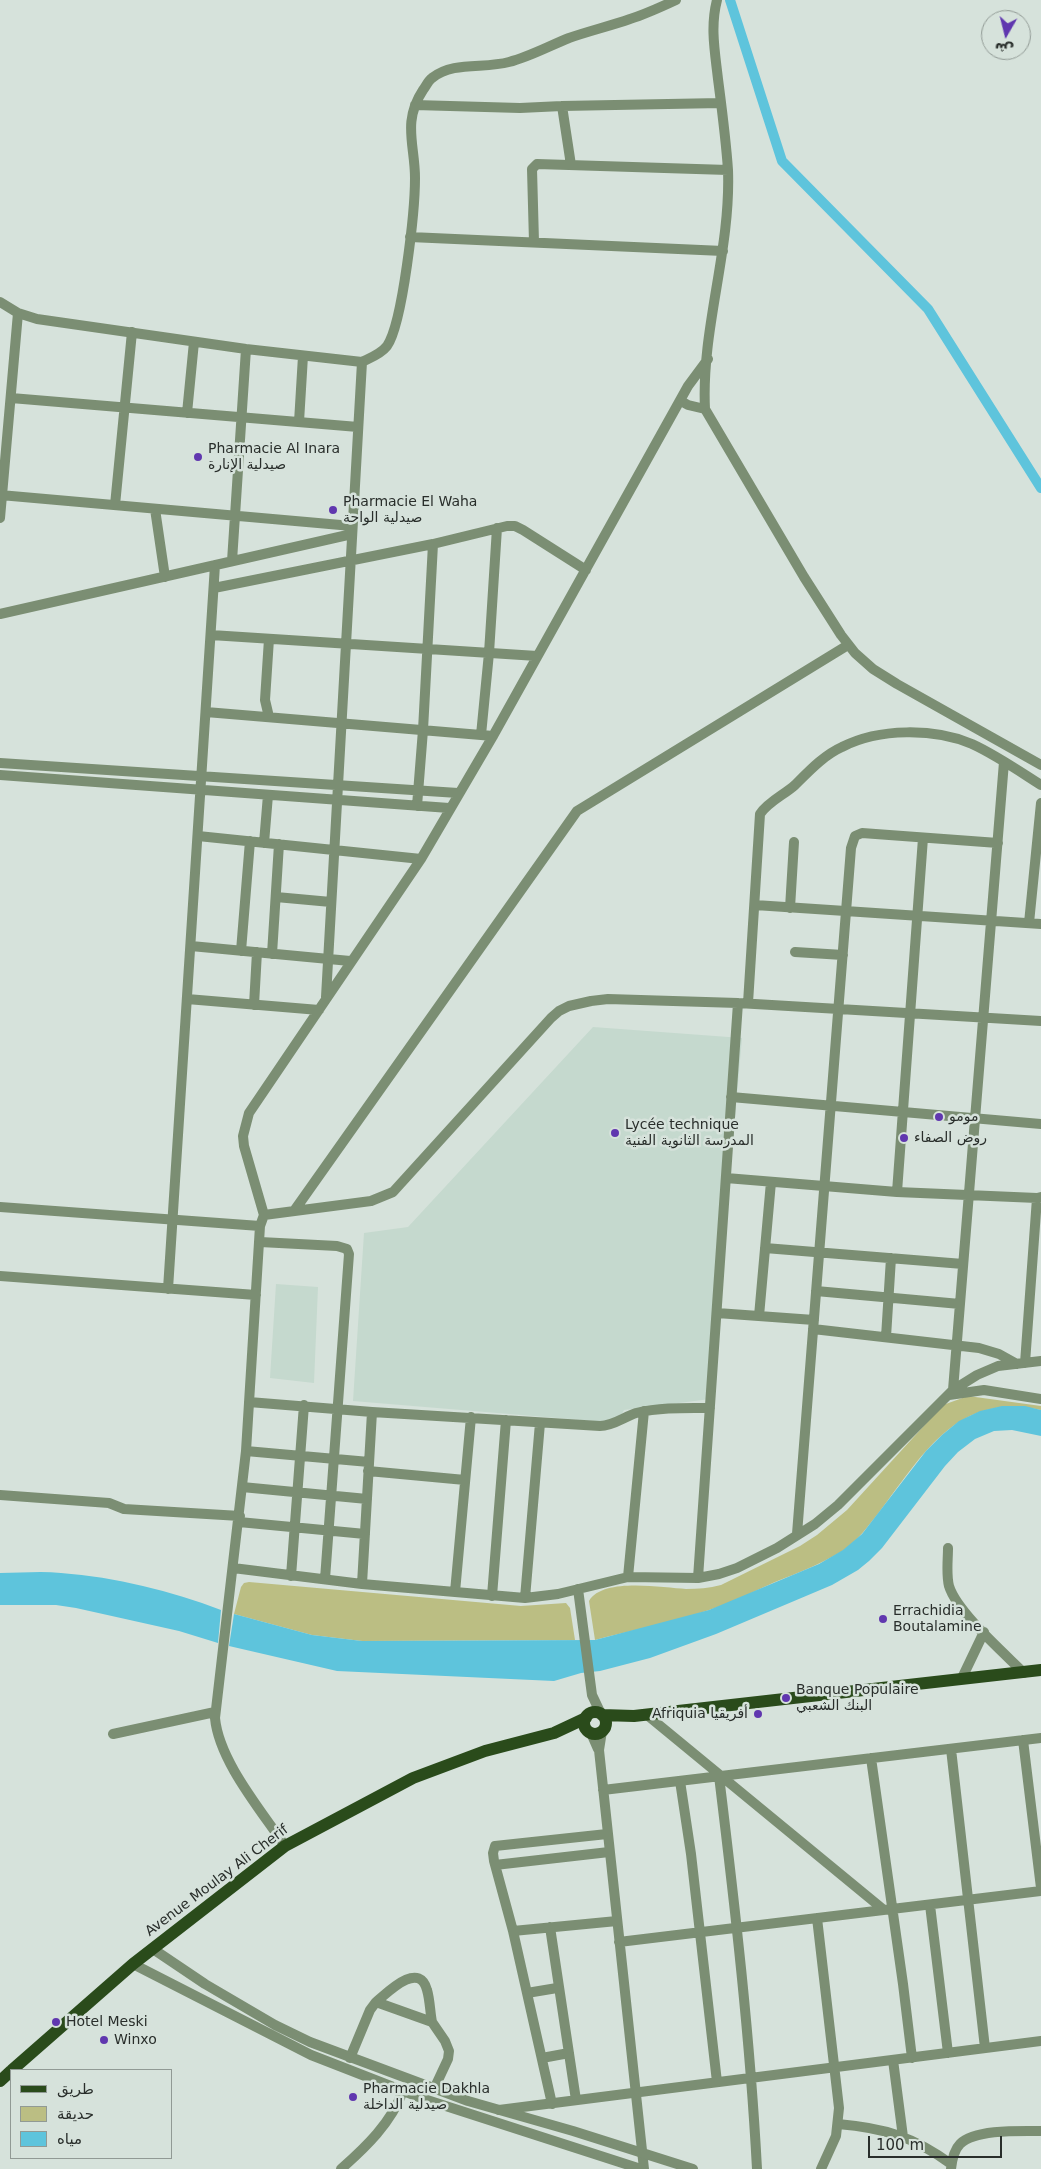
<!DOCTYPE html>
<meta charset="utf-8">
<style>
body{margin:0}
#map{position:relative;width:1041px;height:2169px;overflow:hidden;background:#d6e2db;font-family:"DejaVu Sans","Noto Naskh Arabic",sans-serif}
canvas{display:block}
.legend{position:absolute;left:10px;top:2069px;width:162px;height:90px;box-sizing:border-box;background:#d6e2db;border:1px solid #919a95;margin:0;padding:6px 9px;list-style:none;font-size:15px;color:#292e2b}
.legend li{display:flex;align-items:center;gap:10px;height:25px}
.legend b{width:25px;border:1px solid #919a95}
.north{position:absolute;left:981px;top:10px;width:50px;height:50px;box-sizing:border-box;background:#d6e2db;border:1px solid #919a95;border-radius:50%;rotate:188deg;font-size:14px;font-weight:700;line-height:20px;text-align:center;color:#292e2b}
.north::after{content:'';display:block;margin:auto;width:18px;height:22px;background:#6037af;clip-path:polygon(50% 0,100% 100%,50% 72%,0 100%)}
.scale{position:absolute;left:868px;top:2136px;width:134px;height:22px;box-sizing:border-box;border:2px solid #292e2b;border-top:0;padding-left:6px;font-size:15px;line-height:18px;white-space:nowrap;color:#292e2b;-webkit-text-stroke:4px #d6e2db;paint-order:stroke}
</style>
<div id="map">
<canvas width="1041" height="2169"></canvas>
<ul class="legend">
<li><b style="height:6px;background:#2a4b1b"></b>طريق</li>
<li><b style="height:14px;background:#bbbe83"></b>حديقة</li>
<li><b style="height:14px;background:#5ec4dc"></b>مياه</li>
</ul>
<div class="north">ش</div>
<div class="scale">100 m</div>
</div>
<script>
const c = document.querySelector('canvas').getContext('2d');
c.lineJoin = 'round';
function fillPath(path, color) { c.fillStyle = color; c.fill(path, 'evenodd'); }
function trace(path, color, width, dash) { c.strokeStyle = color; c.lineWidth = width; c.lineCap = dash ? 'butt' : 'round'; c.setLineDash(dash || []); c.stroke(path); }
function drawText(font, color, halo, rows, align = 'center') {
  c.font = font + ' "DejaVu Sans","Noto Naskh Arabic",sans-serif'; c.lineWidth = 5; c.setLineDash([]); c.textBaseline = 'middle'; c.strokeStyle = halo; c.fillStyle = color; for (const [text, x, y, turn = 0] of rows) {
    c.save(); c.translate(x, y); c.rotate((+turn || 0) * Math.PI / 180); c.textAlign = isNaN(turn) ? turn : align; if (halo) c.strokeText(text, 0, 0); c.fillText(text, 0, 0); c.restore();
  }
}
fillPath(new Path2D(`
 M593,1027L742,1038L710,1399L624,1410L617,1423L353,1401L364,1233L408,1227Z
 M276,1284L318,1287L314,1383L270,1378Z`), '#c5d9ce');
fillPath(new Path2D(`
 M968,1396L1041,1406V1410C957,1392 924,1453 880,1511C868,1526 857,1542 841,1552C820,1564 798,1573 775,1582C753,1592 731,1603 709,1610C672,1623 632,1630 595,1640L589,1601C603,1577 663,1588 686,1589C698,1589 709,1588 721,1585L800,1546L817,1535L847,1510L943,1405Z
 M249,1582L521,1606L566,1603L570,1608L575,1640L362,1641L312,1635L234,1614L241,1587L244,1583Z`), '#bbbe83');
fillPath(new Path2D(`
 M1002,1406H1025L1041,1410V1436L1012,1430L994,1431L975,1439L958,1452L945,1466L882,1548L869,1561L858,1570L832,1585L716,1634L650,1658L600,1671L581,1673L554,1681L337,1671L229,1646L234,1614L312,1635L362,1641L595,1640L709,1610L819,1564L843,1550L862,1534L926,1451L942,1435L959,1421L980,1411Z
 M0,1573C20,1573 41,1571 61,1573C116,1577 171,1591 221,1610L218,1643L179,1631L76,1608L56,1605H0Z`), '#5ec4dc');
trace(new Path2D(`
 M730,0L782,161L928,309L1041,488`), '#5ec4dc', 10);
trace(new Path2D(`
 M717,0C710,27 715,52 718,79C722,110 726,140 728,170C731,251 701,329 705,409L804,577L841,635L855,653L873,669L897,684L1041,765
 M415,105L520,108L562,106
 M571,165L562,106L721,103
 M410,237L723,251
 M534,242L532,169L537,164L728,170
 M0,302L18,313L37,319L246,349L362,362C370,358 381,354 387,346C403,323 415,209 415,178C415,145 402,122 423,90C426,86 428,81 432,78C453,61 484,69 509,62C529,57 549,46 569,38C589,31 610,26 630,19C646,14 661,7 676,0
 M11,398L358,427
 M681,401L688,405L705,409
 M187,413L194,342
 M299,422L303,356
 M0,495L352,526
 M115,505L132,332
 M155,509L165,577
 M0,518L18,313
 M232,561L246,349
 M214,588L433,544L507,526H515L523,530L586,570
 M0,614L352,534
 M211,635L537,656
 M269,639L265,700L269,717
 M206,712L493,736
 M481,735L489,653L497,528
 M0,763L458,793
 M0,775L449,808
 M417,806L423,730L433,544
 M198,836L421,859
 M264,843L268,795
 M276,897L331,902
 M755,905L1041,924
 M790,908L794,842
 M1029,923L1041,803
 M191,946L350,961
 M241,951L250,841
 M795,952L843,955
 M272,954L279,844
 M326,997L362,362
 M187,999L319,1010
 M748,1003L760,814C769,801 784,795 795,785C809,771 824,755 842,747C879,728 934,728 972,744C996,755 1019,771 1041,785
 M254,1005L257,952
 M731,1097L1041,1124
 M726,1178L897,1192L1037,1198L1041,1197
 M897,1192L923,838
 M0,1207L260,1226
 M294,1211L577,811L848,645
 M264,1215L371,1201L393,1192L551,1018L559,1011L569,1006L591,1001L608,999L738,1003L1041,1021
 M260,1242L337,1246L347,1249L349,1254L325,1579
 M765,1248L963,1264
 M0,1276L256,1295
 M168,1289L215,565
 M816,1291L960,1304
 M717,1313L814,1320
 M759,1316L771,1182
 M813,1329L979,1348L999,1354L1017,1364
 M886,1337L891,1258
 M1025,1363L1037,1198
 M953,1390L1004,762
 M949,1395L984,1390L1041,1399
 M249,1402L372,1412L600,1426C613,1426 624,1417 636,1413C661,1407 685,1408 710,1408
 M246,1451L369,1462
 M368,1471L465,1480
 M242,1487L367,1499
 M0,1495L109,1503L124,1509L240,1516
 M239,1522L365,1534
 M797,1534L851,848L855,836L862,833L998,843
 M948,1548C948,1560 946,1574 949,1586C957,1612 1004,1653 1024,1673
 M233,1568L362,1584L525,1598L558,1594L628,1577L698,1578L719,1574L737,1568L777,1548L815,1524L838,1505L953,1390L977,1375L998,1366L1041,1361
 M291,1576L304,1405
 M628,1577L644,1411
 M698,1578L738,1003
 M362,1584L372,1412
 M578,1589L592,1695L601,1714
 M455,1592L471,1417
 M492,1596L506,1420
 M525,1598L540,1423
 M962,1678L984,1632
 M647,1715L884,1910
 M602,1731L599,1750L644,2169
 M591,1733L598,1749
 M113,1734L215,1712
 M1023,1740L1041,1888
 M951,1749L985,2048
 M871,1758L903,1984L912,2058
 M719,1776C735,1907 750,2037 757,2169
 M680,1781L691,1854L717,2082
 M603,1790L1041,1738
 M285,1846C261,1810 219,1761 215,1718L246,1451L260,1226L264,1215L244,1146L243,1136L249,1113L421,859L493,736L688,386L708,359
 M495,1865L609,1852
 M930,1905L948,2053
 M817,1918L839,2108L836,2136L821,2169
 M550,1927L576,2100
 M513,1931L494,1861L493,1853L495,1846L607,1834
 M619,1942L1041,1891
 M527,1993L557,1988
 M376,2002C387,1993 419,1960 427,1990C430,2000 430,2012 432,2022
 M350,2058L370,2010L376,2002L432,2022L445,2041L449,2051L448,2059L434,2089
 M542,2058L569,2053
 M893,2060L903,2137
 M552,2104L513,1931L617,1921
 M499,2110L1041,2041
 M838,2124C885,2128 914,2137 951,2164
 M341,2169C366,2147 391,2123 403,2091
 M951,2169C952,2160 954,2150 960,2144C975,2129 1021,2131 1041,2131`), '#7b8e73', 10);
trace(new Path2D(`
 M153,1949L205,1984L275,2025L310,2042L468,2101L573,2131L693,2169
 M133,1964L311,2055L424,2099L641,2169`), '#7b8e73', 10);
trace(new Path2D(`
 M584 1723a11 11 0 1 1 22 0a11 11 0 1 1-22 0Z
 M602,1715L634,1716L1041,1670
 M12,2070L133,1964L285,1846L413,1778L485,1751L554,1733L586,1718
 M0,2081L11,2071`), '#2a4b1b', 12);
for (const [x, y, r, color] of [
 [198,457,5,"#6037af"],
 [333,510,5,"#6037af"],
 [939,1117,5,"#6037af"],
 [615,1133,5,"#6037af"],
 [904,1138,5,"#6037af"],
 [883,1619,5,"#6037af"],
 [786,1698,5,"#6037af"],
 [758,1714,5,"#6037af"],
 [56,2022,5,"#6037af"],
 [104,2040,5,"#6037af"],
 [353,2097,5,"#6037af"]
]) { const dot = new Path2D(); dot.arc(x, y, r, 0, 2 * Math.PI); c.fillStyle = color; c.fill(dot); trace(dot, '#d6e2db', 2); }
drawText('14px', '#292e2b', '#d6e2db', [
 ["Pharmacie Al Inara",208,449],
 ["صيدلية الإنارة",208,465],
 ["Pharmacie El Waha",343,502],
 ["صيدلية الواحة",343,518],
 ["مومو",949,1117],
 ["Lycée technique",625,1125],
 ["المدرسة الثانوية الفنية",625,1141],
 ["روض الصفاء",914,1138],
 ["Errachidia",893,1611],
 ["Boutalamine",893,1627],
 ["Banque Populaire",796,1690],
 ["البنك الشعبي",796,1706],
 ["Afriquia أفريقيا",748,1714,"right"],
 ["Hotel Meski",66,2022],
 ["Winxo",114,2040],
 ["Pharmacie Dakhla",363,2089],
 ["صيدلية الداخلة",363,2105]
], 'left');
drawText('14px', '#292e2b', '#d6e2db', [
 ["Avenue Moulay Ali Cherif",217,1881,-37]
]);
</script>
